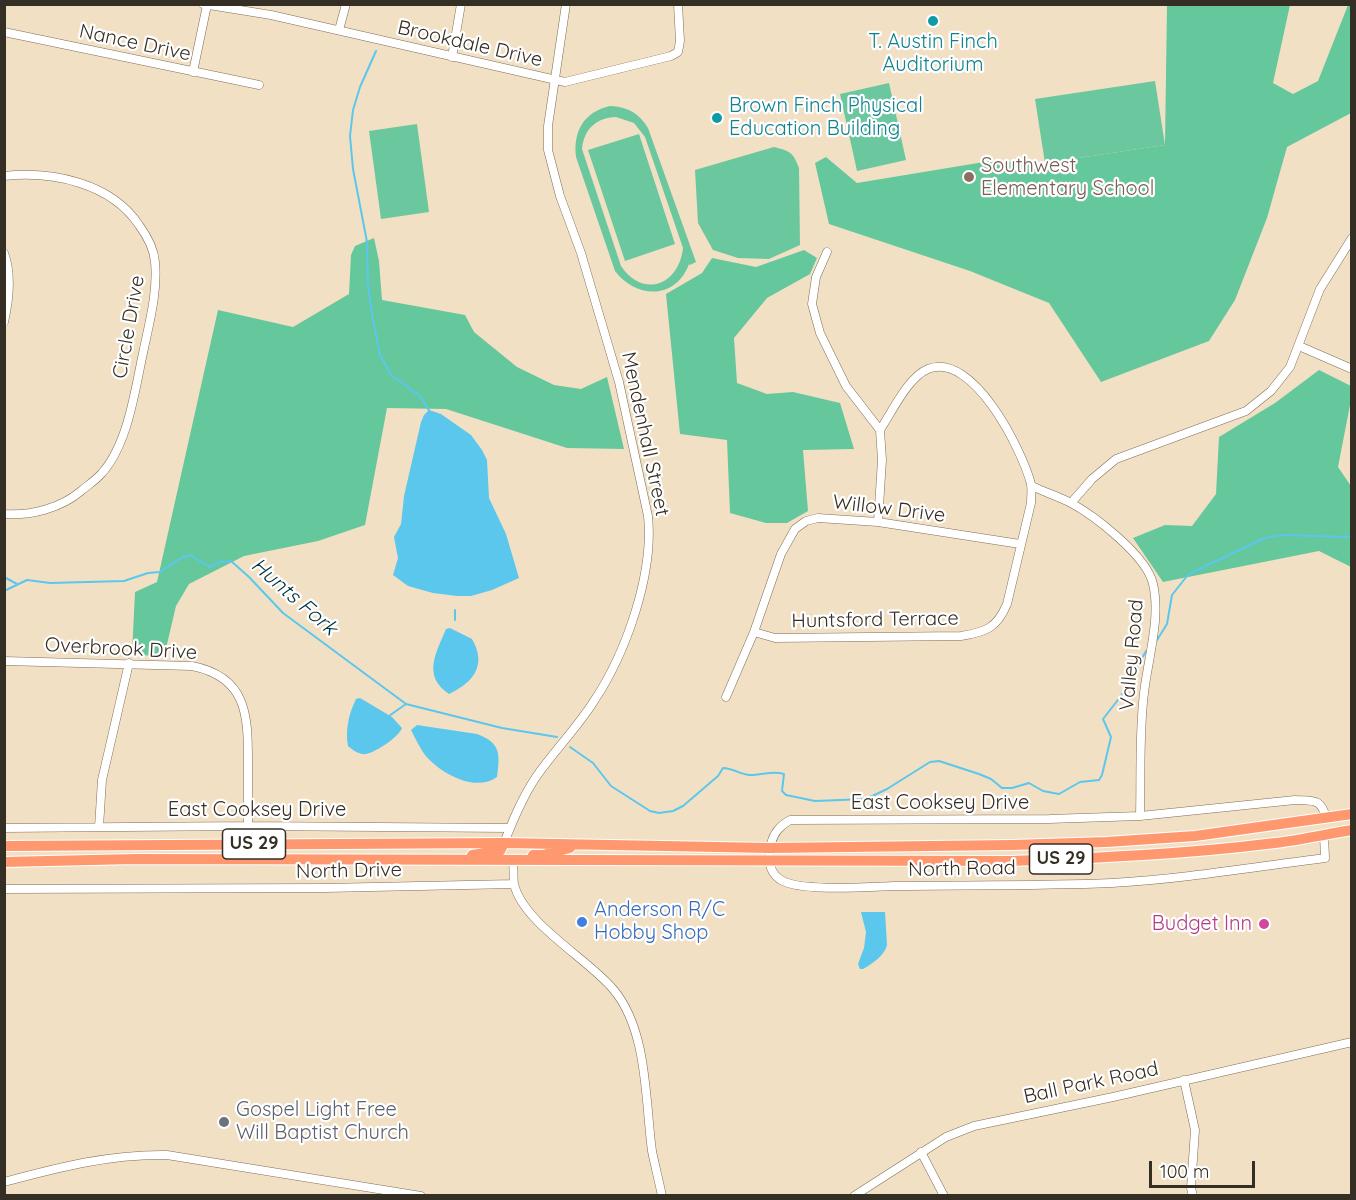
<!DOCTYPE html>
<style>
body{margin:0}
#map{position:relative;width:1356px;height:1200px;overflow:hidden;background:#f2e0c5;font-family:Quicksand,sans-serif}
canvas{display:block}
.frame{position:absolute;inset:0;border:6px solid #352e24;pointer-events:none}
.scale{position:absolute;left:1149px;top:1161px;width:106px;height:27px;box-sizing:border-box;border:3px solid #352e24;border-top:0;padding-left:8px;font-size:18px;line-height:21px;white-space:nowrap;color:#352e24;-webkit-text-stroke:4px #fff;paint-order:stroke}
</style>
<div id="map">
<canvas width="1356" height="1200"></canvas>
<div class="frame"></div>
<div class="scale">100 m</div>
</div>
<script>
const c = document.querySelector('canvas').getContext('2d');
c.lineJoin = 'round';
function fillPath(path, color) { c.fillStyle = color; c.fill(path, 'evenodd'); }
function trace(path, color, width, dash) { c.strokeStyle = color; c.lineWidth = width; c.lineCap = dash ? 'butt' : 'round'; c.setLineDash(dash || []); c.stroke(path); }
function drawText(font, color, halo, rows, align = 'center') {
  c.font = font + ' Quicksand,sans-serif'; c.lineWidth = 4.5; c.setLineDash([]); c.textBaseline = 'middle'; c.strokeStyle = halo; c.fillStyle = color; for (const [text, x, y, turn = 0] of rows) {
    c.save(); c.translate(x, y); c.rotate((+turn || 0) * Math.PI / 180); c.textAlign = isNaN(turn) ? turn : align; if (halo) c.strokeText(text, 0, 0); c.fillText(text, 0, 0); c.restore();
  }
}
fillPath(new Path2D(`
 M1155,81L1165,145L1045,163L1035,99Z
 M889,83L906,160L857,171L840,94Z
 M610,106C628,107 639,113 648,128L696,262L690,265L689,264C676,300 636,299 615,271L576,157C573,131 584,112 610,106ZM616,117L634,123L645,137L683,248C679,285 643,299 621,266L582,149C584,129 596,118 616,117Z
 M417,124L429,212L381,219L369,131Z
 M639,134L675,244L625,261L588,150Z
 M774,147C790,151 793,152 799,168L800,245L769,259L738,258L713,250L698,223L695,170Z`), '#6bc79e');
fillPath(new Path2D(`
 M1167,5H1290L1273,83L1293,94L1318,81L1348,5H1351V113L1287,147L1267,218L1235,300L1209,341L1101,382L1049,303L970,271L829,224L815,163L826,157L857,183L990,161L1045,163L1165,145Z
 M374,238L379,261L382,300L465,315L474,332L517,367L554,385L581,389L607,377L624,449L567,448L446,409L387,408L365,525L318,541L244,556L189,584L176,606L164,657L132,654L135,592L157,582L218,310L293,327L349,294L351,255L355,246Z
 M804,250L817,258L810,274L767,298L734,338L737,383L767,394L793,392L840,403L854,449L803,450L808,511L787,523H766L730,513L727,440L680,434L666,294L702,273L712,258L756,267Z
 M1319,370L1351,386V400L1338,467L1351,486V567L1319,551L1163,582L1133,538L1165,525L1192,526L1216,494L1219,437L1275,403Z`), '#65c79c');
fillPath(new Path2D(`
 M429,410L441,414L471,435L482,450L487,460L489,498L506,534L519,578L492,590L471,596H457L433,593L408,586L393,575L398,558L394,537L401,524L404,496L421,422L424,415Z
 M450,628L472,639C487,665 474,682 449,694C422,676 436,653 446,629Z
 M360,698L392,717L402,728C399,737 376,752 366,754C359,755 353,750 348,746C345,730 349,713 356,699Z
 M417,725L477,734C501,743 500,754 497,777C475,793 440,773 425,755C420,748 415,738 411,730Z
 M861,912H885L887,945C885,955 872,964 863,969H860L858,964L864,948L866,932Z`), '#5bc7ed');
trace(new Path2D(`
 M376,51L360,87L353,110L350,136L353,169L367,242L368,285L373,320L380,355L391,375L420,396L430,412
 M4,577L17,584
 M4,591L27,580L50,583L124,581L148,573L160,572L181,558L190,555L210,567L220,562L231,561L249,577L283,613L406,704L502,728L557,737
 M455,620V610
 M1157,640L1167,624L1172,595L1187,576L1193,572L1265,538L1282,535L1352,537
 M389,716L406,704
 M570,747L593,763L611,786L650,811L659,813L673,811L683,806L718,776L723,768C733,768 741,775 750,775C763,775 772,770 784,774L782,791L786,795L815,801L866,799L887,789L930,762L939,761L979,774L991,779L1002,788H1012L1029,783L1043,791L1059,794L1080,782L1099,780L1102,775L1111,737L1103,719L1121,696L1146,651`), '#5bc7ed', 2);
const minor = new Path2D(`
 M203,4L271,15L565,82L671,56L678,52L680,41L678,4
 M339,30L346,4
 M4,32L259,85
 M452,57L461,4
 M193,72L207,5
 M4,176C53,171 111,183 139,225C147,236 154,249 155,262C158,292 149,324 143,353C135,390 128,444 102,473C96,480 88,485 81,491C61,508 31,516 4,514
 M827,252L816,277L812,304L820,333L846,386L880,430
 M4,253C12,274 9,300 4,322
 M1299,346L1352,369
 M1032,486C1044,492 1057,496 1069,502C1094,515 1147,556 1153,584C1161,618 1148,658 1144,693C1139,733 1141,775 1140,816
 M1071,503L1092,479L1116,459L1246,411L1271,391L1290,367L1320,289L1352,238
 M878,522L882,460L880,430
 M754,632L775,638L961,636C986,632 997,628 1007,604L1031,503C1031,497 1032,490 1031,484C1022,450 973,351 928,369C908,377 892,412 880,430
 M4,661L192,666C247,677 248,715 248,762C248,783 248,805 248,826
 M726,697L754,632L781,554L795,529L806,521L818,518L878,522L1020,544
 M99,827L102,780L129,663
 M4,828L248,826L510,828
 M1324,835L1325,858C1254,867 1183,879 1112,883C1039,886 966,885 894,886C869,887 800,892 781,880C768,872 768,857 771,844C774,832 780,826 790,820L1049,819L1140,816L1295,800C1314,801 1321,798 1326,818
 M504,843C513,820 522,798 536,777C554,751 577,728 594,701C626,653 654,574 648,516L619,382L581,253L560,196L548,150V126L566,4
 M513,861C514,869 513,877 514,884C523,923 588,959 613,989C648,1030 645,1100 652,1151C655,1166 659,1181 662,1196
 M4,889L325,888L514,884
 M1184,1080L1195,1130L1191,1188L1193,1196
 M921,1152L944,1196
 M4,1182C60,1167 110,1154 167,1155L421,1196
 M854,1196L946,1137L974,1126L1113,1097L1352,1042`);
const highway = new Path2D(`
 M4,846L504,843L770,848L1012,845L1107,842L1195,836L1352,814
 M472,855L500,851L504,843
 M533,855H543L570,848
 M4,862L136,859L1011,861C1099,858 1187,854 1275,843C1301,840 1326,834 1352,830`);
trace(minor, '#7e6e56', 9);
trace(highway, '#fff', 12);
trace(minor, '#fff', 8);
trace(highway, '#ff986e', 10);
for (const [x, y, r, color] of [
 [933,21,6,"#0f9aa8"],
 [717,118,6,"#0f9aa8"],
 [969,177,6,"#8d6e63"],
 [582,922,6,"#3f7fe0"],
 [1264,924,6,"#d1479c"],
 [224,1122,6,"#6b7280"]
]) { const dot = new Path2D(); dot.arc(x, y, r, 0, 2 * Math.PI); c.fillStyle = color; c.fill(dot); trace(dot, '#fff', 2); }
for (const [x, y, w] of [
 [254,844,63],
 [1061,859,63]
]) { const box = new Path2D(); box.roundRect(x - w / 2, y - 15, w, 30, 4.5); c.fillStyle = '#fff'; c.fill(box); trace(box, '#352e24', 1.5); }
drawText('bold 18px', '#352e24', null, [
 ["US 29",254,844],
 ["US 29",1061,859]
]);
drawText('20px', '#0d838f', '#fff', [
 ["T. Austin Finch",933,42],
 ["Auditorium",933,65],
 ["Brown Finch Physical",729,106,"left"],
 ["Education Building",729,129,"left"]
]);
drawText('20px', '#352e24', '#fff', [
 ["Nance Drive",135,43,12],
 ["Brookdale Drive",470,44,13],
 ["Circle Drive",129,327,-80],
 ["Mendenhall Street",645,434,78],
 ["Willow Drive",889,509,7],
 ["Huntsford Terrace",875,620,-1],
 ["Overbrook Drive",121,649,3],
 ["Valley Road",1132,655,-85],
 ["East Cooksey Drive",940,803],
 ["East Cooksey Drive",257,810],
 ["North Road",962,869,-1],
 ["North Drive",349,871,-1],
 ["Ball Park Road",1091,1083,-12]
]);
drawText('20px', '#785e54', '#fff', [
 ["Southwest",981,166],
 ["Elementary School",981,189]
], 'left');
drawText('20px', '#366cbe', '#fff', [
 ["Anderson R/C",594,910],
 ["Hobby Shop",594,933]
], 'left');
drawText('20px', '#b23c85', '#fff', [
 ["Budget Inn",1252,924]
], 'right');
drawText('20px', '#5b616d', '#fff', [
 ["Gospel Light Free",236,1110],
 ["Will Baptist Church",236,1133]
], 'left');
drawText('italic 21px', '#003342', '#fff', [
 ["Hunts Fork",294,597,41]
]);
</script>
